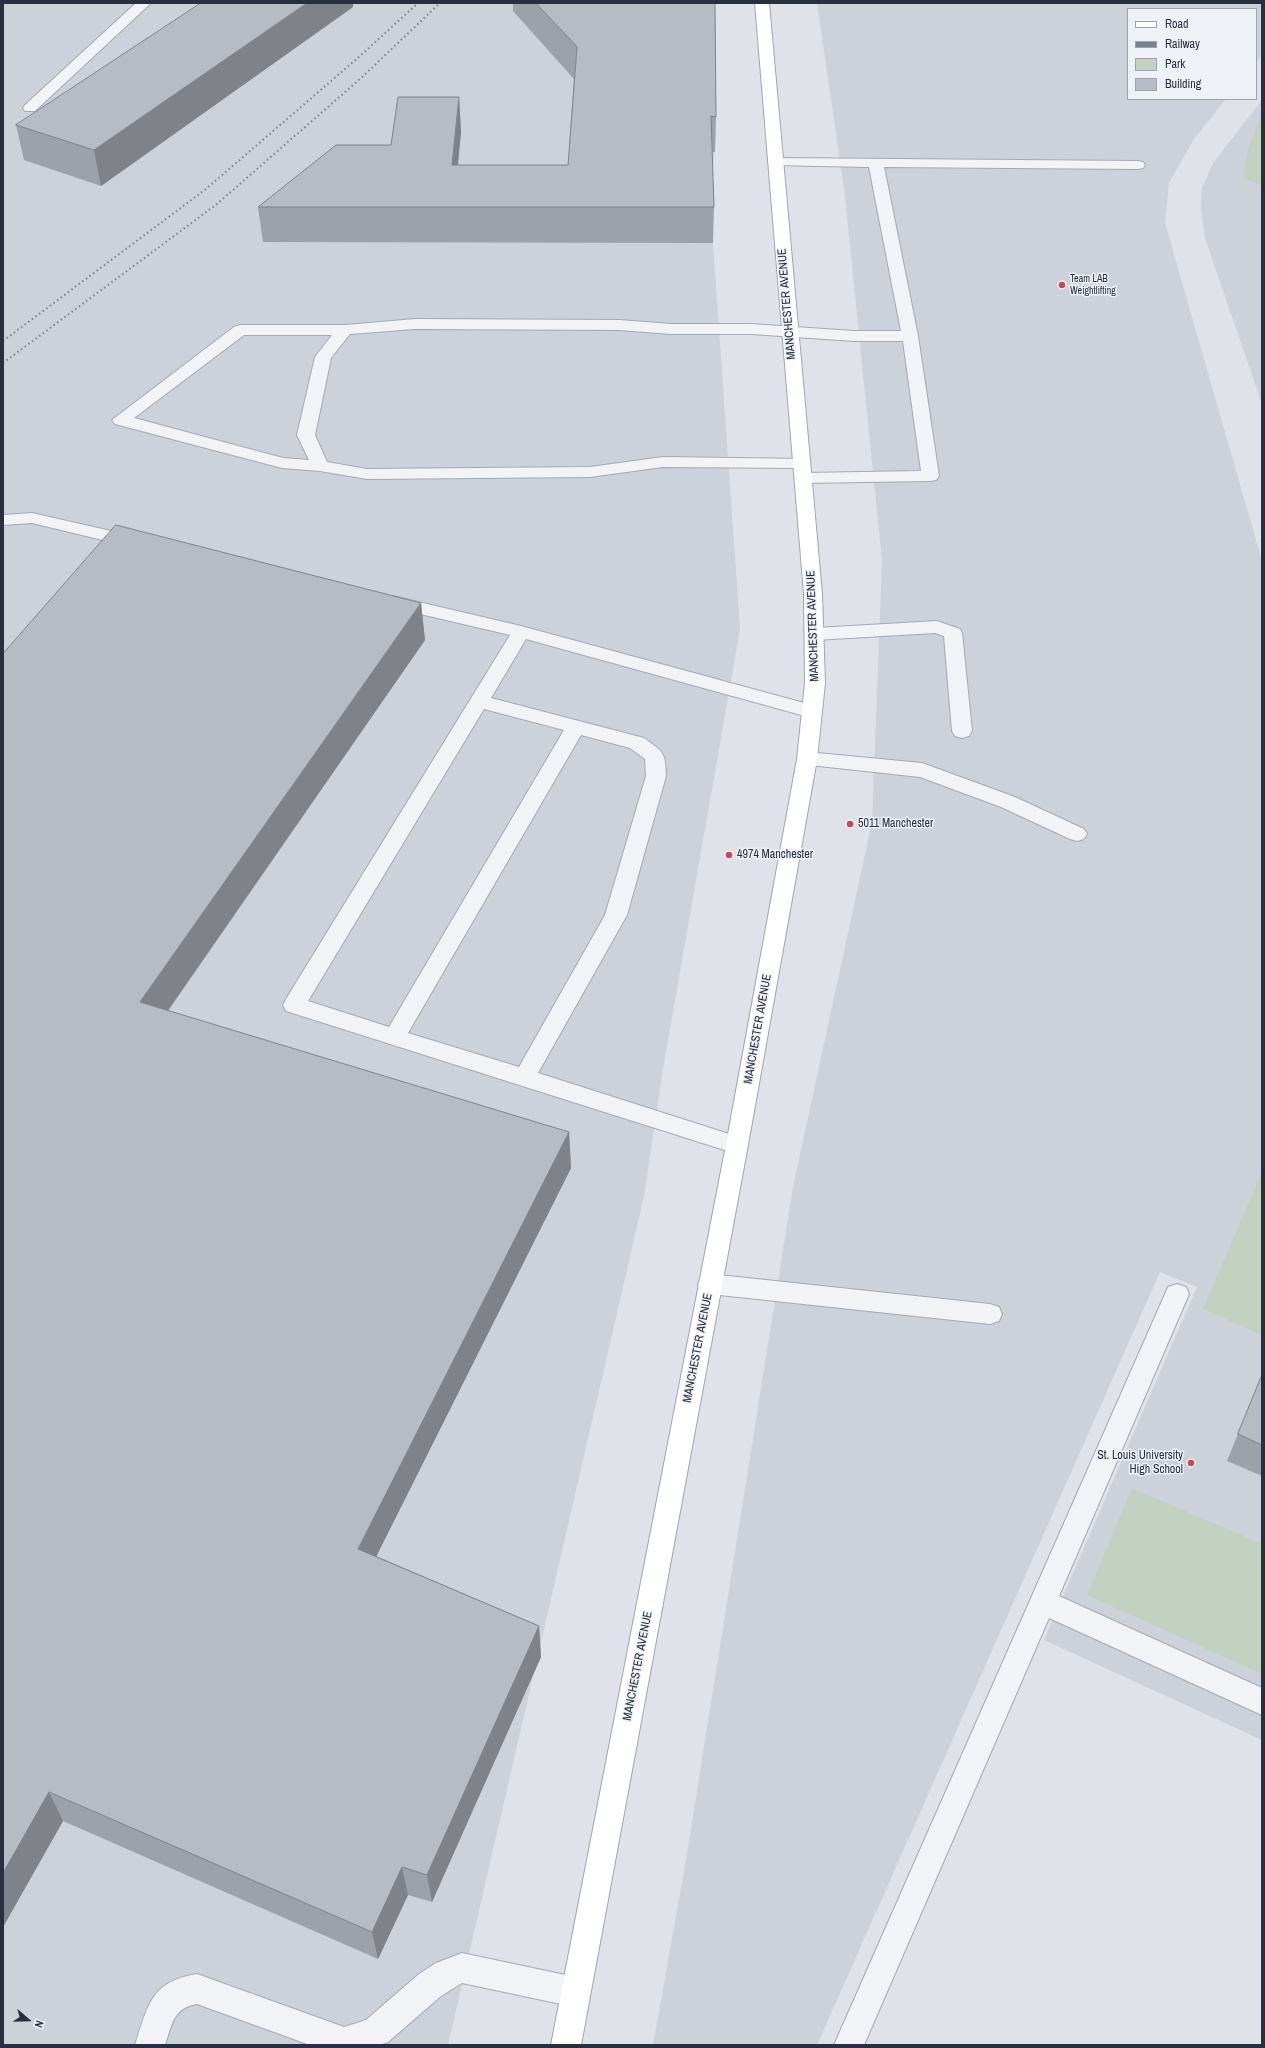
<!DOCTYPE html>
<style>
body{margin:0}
#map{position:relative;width:1265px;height:2048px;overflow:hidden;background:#dfe2e8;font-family:"Archivo Narrow",sans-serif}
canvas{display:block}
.frame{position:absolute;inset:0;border:4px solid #292f3e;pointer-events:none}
.legend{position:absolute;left:1127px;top:8px;width:130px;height:92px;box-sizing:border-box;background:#eef1f5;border:1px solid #9fa3ac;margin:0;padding:5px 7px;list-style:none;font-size:12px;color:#292f3e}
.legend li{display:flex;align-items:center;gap:8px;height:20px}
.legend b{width:20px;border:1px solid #9fa3ac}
.north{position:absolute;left:8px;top:2000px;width:40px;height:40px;-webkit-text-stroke:3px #eef1f5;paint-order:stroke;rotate:110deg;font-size:11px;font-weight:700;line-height:16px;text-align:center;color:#292f3e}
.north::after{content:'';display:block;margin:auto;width:14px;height:18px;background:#292f3e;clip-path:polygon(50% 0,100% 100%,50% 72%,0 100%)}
</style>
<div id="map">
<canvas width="1265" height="2048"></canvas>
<div class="frame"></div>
<ul class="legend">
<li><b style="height:5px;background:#fff"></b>Road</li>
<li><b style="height:5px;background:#798090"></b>Railway</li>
<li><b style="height:11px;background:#c3d1c0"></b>Park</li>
<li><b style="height:11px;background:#b6bbc4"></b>Building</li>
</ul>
<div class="north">N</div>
</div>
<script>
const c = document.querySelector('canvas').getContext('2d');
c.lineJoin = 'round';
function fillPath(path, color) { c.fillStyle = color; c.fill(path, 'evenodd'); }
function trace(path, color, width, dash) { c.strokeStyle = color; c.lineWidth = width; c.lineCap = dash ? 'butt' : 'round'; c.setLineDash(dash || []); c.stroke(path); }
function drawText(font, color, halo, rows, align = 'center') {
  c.font = font + ' "Archivo Narrow",sans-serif'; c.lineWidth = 3; c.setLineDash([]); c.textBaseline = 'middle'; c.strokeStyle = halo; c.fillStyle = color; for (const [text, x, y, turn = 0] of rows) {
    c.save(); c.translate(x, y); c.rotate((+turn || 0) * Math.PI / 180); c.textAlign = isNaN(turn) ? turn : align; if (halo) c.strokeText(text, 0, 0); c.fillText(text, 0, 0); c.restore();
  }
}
fillPath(new Path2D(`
 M3,3H715L710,114L715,152L711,177L713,243L740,629L663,1069L644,1196L448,2045H3Z
 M817,3H1262V55L1256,63V9H1128V99H1226L1194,139L1169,183L1165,223L1262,561V1740L1044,1640L1197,1287L1160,1272L817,2045H653L686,1860L793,1187L872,822L882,561L845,196Z
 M1262,100V404L1205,238L1201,208L1202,188L1213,163Z`), '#cdd1d9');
fillPath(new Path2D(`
 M1262,114V185L1244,179C1244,156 1253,135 1262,114Z
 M1262,1172V1335L1203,1309Z
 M1132,1488L1262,1544V1674L1087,1595Z`), '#c3d1c0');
const minor = new Path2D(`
 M136,3H151L35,111H25L23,108L25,105Z
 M775,158L1138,161L1143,162L1145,165L1143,168L1138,169L884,167L918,336L939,476L936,480L930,481L803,483L797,482L794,478L797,474L803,473L921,471L903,341H854L751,334H671L619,330L415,329L350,334L331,358L315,435L327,462L367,469L590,467L663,457L807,459L810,463L807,467L801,468L663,467L590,477L367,479L320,471L282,468L115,424L112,420L234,327L240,325H345L415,319L619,320L671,324H751L854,331H901L869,167L770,165L768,162L770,159ZM244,335H332L315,357L297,435L309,460L283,458L134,418Z
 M32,513L142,538L145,542L142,546L136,548L32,523L3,525V515Z
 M393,596L521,626L819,707L822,712L819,717L812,718L526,639L491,698L644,738C664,753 665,751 666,776L627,915L538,1073L745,1139L748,1145L745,1151L737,1154L286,1011L283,1005L286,999L510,635L386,606L384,602L386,598ZM484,709L564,730L389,1027L308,1001ZM581,735L630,748L645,759L646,776L605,915L519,1067L408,1033Z
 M937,621L960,629L962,633L972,731L969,736L962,738L955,736L952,731L944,636L935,633L815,640L808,638L806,634L808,630L815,628Z
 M807,752L922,763L1015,797L1084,829L1087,834L1084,839L1077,841L1070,839L1001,807L920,777L800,764L797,759L800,754Z
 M710,1274L990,1304L999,1307L1002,1314L999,1321L990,1324L710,1294L701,1291L698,1284L701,1277Z
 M1177,1284L1186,1287L1189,1294L1059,1596L1262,1688V1715L1049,1618L864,2045H834L1165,1294L1168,1287Z
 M462,1953L575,1977L586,1981L590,1992L586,2003L575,2007L462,1983L441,1996L388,2042L380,2045H310L197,2004C173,2008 172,2025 165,2045H135C148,2005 151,1981 197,1974L344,2027L366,2020L419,1974L436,1963Z`);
const major = new Path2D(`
 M755,3H769L822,594L825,683L817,759L748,1145L581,2045H551L726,1145L797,759L805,683L804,594Z`);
trace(minor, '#a5a9b2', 2);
trace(major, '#9fa5b3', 2);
fillPath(minor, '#f2f3f6');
fillPath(major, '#fff');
trace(new Path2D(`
 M3,341L206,189L360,56L418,3
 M3,363L217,204L360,79L440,3`), '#798090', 2, [1.5, 3]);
fillPath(new Path2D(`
 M513,3H715L716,117L715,152H712L714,207L713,243L263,242L258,207L391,145L459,97L461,132L458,165H568L574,79L513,11Z
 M353,7L101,186L24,160L16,125Z
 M421,603L425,640L168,1011L569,1132L571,1168L376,1556L539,1626L541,1657L432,1902L408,1895L378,1959L63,1821L3,1927V654Z
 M1262,1375V1476L1227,1461L1238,1434Z`), '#9da1a9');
fillPath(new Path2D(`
 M307,3H353V7L101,186L94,150Z
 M459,97L461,132L454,201L452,165Z
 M421,603L425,640L148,1039L140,1002Z
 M569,1132L571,1168L364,1581L358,1549Z
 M539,1626L541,1657L432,1902L427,1875Z
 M49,1792L63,1821L3,1927V1873Z
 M402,1867L408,1895L378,1959L372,1932Z`), '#7f8389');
const building = new Path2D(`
 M201,3H307L94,150L16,125Z
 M536,3H715L716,117L711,116L714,207H258L336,145H391L398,97H459L452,165H568L577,47Z
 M116,525L421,603L140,1002L569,1132L358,1549L539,1626L427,1875L402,1867L372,1932L49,1792L3,1873V654Z
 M1262,1375V1445L1238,1434Z`);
fillPath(building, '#b6bbc4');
trace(building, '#7f8389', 1);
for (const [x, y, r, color] of [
 [1062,285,4,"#c84952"],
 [850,824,4,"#c84952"],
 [729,855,4,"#c84952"],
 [1191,1463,4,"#c84952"]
]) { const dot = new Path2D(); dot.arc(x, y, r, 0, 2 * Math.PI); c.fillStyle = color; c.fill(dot); trace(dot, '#eef1f5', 1.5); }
drawText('10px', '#292f3e', '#eef1f5', [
 ["Team LAB",1070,279],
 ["Weightlifting",1070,291]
], 'left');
drawText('12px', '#292f3e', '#eef1f5', [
 ["MANCHESTER AVENUE",787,304,-95],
 ["MANCHESTER AVENUE",813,626,-92],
 ["MANCHESTER AVENUE",758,1029,-80],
 ["MANCHESTER AVENUE",698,1348,-79],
 ["MANCHESTER AVENUE",638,1666,-79]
]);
drawText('12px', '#292f3e', '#eef1f5', [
 ["5011 Manchester",858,824],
 ["4974 Manchester",737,855],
 ["St. Louis University",1183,1456,"right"],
 ["High School",1183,1470,"right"]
], 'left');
</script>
